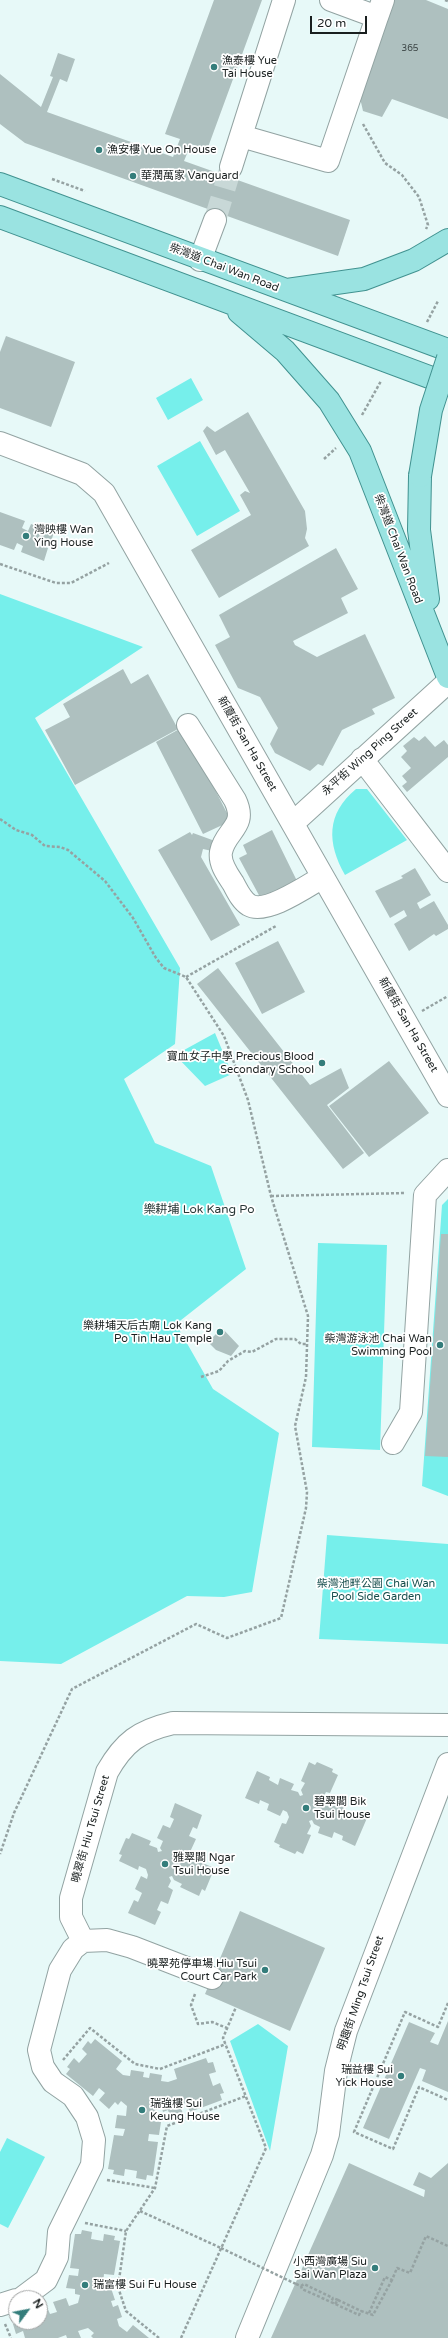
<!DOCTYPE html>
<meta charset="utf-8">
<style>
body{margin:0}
#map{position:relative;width:448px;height:2338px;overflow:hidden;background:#e7f9f8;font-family:"Varela Round",sans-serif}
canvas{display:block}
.north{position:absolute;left:8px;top:2290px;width:40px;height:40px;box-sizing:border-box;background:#fff;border:1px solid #a3a5a5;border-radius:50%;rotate:58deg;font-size:11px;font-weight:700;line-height:16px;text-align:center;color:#191f1f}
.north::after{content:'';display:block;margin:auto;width:14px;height:18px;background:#347d7b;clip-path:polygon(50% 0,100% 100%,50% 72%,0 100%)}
.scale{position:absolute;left:310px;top:16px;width:57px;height:18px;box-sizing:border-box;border:2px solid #191f1f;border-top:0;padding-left:5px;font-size:12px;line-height:14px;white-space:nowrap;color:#191f1f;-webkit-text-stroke:3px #fff;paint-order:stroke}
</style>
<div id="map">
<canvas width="448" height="2338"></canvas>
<div class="north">N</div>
<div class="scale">20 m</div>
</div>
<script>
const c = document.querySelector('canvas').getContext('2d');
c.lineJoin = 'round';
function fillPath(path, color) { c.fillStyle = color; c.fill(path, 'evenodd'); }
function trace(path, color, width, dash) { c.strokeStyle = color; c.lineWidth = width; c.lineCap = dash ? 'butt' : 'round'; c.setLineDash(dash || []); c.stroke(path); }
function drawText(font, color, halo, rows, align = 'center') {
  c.font = font + ' "Varela Round","Noto Sans TC",sans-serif'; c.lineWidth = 3.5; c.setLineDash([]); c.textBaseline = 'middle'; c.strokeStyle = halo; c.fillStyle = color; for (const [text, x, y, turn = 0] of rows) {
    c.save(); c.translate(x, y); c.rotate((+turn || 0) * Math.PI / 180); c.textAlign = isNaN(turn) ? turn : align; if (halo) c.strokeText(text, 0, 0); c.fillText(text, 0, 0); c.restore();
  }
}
fillPath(new Path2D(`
 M191,378L203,400L168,420L156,398Z
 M200,441L240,511L197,536L157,466Z
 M0,594L143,647L35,718L180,968L175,1044L124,1079L155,1143L211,1166L246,1269L176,1324L213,1389L279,1433L252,1592L224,1597L187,1596L61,1664L0,1661Z
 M356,789H367L407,840L345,875C327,843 326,814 356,789Z
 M215,1033L232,1074L205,1086L175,1055Z
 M448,1199V1496L422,1486L442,1205Z
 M318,1243L387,1245L380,1450L312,1447Z
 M327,1535L448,1544V1644L319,1639Z
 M258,2024L288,2046L270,2151L230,2041Z
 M7,2138L45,2157L8,2228L0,2224V2152Z`), '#76efeb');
fillPath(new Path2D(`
 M214,0H262L207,150L191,144L184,161L350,220L338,256L25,143L0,124V74L41,107L53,77L50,76L58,53L75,59L67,82L60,79L47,112L173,157L180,139L165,134Z
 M388,0H426L448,9V119L392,99L382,117L363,111L358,89Z
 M6,336L75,362L51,427L0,408V352Z
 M248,412L305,511L307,529L305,538L309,546L219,598L191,550L251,515L240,495L245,491L250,493L225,450L216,455L203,431L207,426L215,432Z
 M0,512L25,521L22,528L28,531L31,524L54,532L50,545L37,540L35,543L48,548L44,561L21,552L23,546L17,543L14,550L0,545Z
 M336,548L358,589L341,598L348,613L293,641L295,645L317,657L365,634L395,698L372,709L375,714L342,730L323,766L318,764L310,771L275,753L270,744L278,728L260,697L238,688L215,645L230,637L219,615Z
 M123,669L131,684L148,674L178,729L75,785L45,730L70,717L63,704Z
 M183,727L231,821L203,834L156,742Z
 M425,736L435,747L444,740L448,745V757L407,792L402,786L407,782L402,776L411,768L401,757L407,751L403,746L414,737L419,741Z
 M272,830L297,881L261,899L239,858L247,854L243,845Z
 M190,832L192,835L193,833L215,841L212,851L203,849L201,857L240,925L211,941L158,850Z
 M415,868L431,895L417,903L420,909L434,901L448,925V929L436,936L434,934L409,951L394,924L407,916L404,910L390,918L375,891L403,878L401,876Z
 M278,941L305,992L262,1014L235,963Z
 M218,968L310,1085L341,1068L349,1088L327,1105L364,1153L343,1169L197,984Z
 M389,1061L429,1113L369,1157L329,1106Z
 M441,1234H448V1457L425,1456Z
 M222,1328L239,1346L231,1356L216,1350L208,1342Z
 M309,1762L315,1765L317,1762L333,1769L332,1772L338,1775L330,1793L326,1792L323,1798L326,1804L329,1806L332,1800L345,1806L342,1812L352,1816L353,1812L367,1818L355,1846L342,1840L343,1836L334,1832L332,1838L318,1833L320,1827L314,1824L312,1820L309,1821L311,1826L307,1834L311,1835L303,1854L297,1851L295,1854L279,1847L280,1845L274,1842L282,1823L286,1824L289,1817L287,1812L283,1810L280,1816L267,1810L269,1804L260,1800L259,1804L245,1798L257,1771L270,1777L269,1780L278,1785L280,1778L294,1784L291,1790L298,1792L300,1796L303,1795L301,1790L305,1783L301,1781Z
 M175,1803L202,1815L197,1829L193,1827L189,1836L196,1839L190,1852L184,1850L182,1854L184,1859L191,1862L193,1859L212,1867L209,1873L212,1874L205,1891L202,1889L199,1896L180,1887L182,1884L174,1880L172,1876L169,1877L171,1881L168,1887L173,1890L168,1904L161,1901L157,1910L161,1912L155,1925L128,1913L134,1900L138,1902L142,1893L135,1889L141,1876L147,1879L148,1875L146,1869L139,1866L138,1870L119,1861L122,1855L119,1854L126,1838L129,1839L132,1833L151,1841L149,1845L157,1848L158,1852L162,1851L160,1848L163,1841L157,1838L163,1825L170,1828L174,1819L170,1817Z
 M240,1911L325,1948L290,2031L205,1994Z
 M448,2021V2092L422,2081L426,2070L420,2068L389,2139L363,2128L409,2022L435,2033L430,2042L438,2045Z
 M95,2039L122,2061L116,2069L123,2075L130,2076L131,2070L144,2072L143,2077L149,2078L150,2073L162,2075L161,2081L168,2082L177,2079L174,2069L206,2058L208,2063L213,2062L216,2072L209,2074L213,2086L220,2083L224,2093L220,2094L222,2100L190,2112L186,2103L180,2105L183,2114L171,2119L168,2110L163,2112L162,2108L154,2111L152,2121L161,2122L159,2135L149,2134L148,2141L158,2142L153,2176L147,2175L146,2180L136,2178L137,2171L125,2169L124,2176L113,2174L114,2170L108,2169L114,2135L123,2136L125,2129L115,2128L117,2115L126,2116L127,2106L121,2101L118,2105L115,2102L109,2109L99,2100L105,2093L99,2088L93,2096L66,2074L70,2069L67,2067L74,2058L79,2063L87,2054L82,2049L88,2041L91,2044Z
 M349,2163L424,2197L425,2190L413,2185L419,2172L431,2178L448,2163V2338H271Z
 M82,2230L92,2232L91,2239L103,2241L104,2234L115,2236L114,2240L120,2241L114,2275L104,2274L103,2283L106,2290L111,2288L115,2300L111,2301L113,2307L118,2305L122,2317L117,2319L119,2326L127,2332L133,2325L149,2338H93L91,2336L94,2333L88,2328L78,2331L81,2338H67L66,2335L58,2338H25L23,2331L16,2334L13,2324L16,2322H40V2307L46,2305L50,2314L57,2312L53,2302L66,2298L69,2306L78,2303L80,2295L75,2294V2289L66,2288L69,2275L78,2276L79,2269L70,2268L75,2234H81Z`), '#aec0bf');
trace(new Path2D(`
 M215,220L231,167`), '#c8d8d7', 22, [22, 11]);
const minor = new Path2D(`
 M331,0L377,17L383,0
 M241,136L328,161L377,17
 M231,167L284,0
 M200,260L215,220
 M0,443L82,474L104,493L448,1096
 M188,725L235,800C248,827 225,830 221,852C219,863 227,874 233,883C237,890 241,900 249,905C266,915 307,886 323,877
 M362,759L448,871
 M293,823L448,682
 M393,1443L411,1412L425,1195L448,1170
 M83,1941L71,1917V1898L107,1772C124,1742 139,1731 173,1723L448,1725
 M83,1941L107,1940L132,1947L212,1978
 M22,2298L46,2280L57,2257L59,2232L92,2165L94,2140L87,2117L73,2096L53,2082L43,2067L39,2050L60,1970L73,1949L83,1941
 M0,2305L16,2300
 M247,2338L322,2155L328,2134L336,2071L346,2031L448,1764`);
const major = new Path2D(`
 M0,184L448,350
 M0,217L448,384
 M287,290L364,279L414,260L448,240
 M239,312L285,351L329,401L360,451L448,677
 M420,476L419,530L428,599`);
trace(minor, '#92a3a2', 24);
trace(major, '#419290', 24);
trace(new Path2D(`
 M445,0L448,1
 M363,124L385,163L402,175L419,197L428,225L426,229
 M52,179L85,191
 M427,322L438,301
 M362,415L381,381
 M324,459L336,448
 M0,564L56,583H71L109,563
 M0,819L16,830L32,835L45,846L60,847L68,850L105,881L133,918L156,958L164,968L186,977L224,1036L248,1100L271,1196L308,1316L306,1377L295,1426L307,1492L306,1508L281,1618L227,1638L196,1624L72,1689L14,1813L0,1854
 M186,977L276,926
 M422,1011L448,996
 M224,1055L231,1053
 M271,1196L406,1193
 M201,1377L219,1371L228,1361L245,1351L252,1352L276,1339H295L301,1344H307
 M195,1994L191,2005L198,2024L212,2022L227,2028
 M448,2003L438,2027L405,2012L354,2132L393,2149L419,2087L448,2100
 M63,2060L90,2028L135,2064L160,2069L226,2044
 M107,2180L155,2188
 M140,2211L221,2248
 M85,2223L126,2231
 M296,2284L301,2286L302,2289L331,2302
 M301,2286L304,2284L333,2298
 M338,2300L361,2311
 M335,2304L338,2300L333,2298L331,2302L359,2315L361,2311L373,2315L392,2280
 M369,2313L385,2277L392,2280L397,2268L410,2273L426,2236L448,2246
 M5,2324L11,2338
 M159,2338L126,2311L118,2287L126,2231L155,2188L167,2126L246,2096
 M181,2338L266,2148L223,2038L236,2007`), '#95a2a2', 2.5, [3, 2]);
trace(minor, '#fff', 22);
trace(major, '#9ae3e1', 22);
const majorBridge = new Path2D(`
 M420,476L431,410L448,358`);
trace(majorBridge, '#419290', 24, []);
trace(new Path2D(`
 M221,2248L296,2284`), '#95a2a2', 2.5, [3, 2]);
trace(majorBridge, '#9ae3e1', 22);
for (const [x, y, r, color] of [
 [214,67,4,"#347d7b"],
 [99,150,4,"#347d7b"],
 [133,176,4,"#347d7b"],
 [26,536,4,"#347d7b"],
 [322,1063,4,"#347d7b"],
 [220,1332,4,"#347d7b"],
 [440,1345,4,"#347d7b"],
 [306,1808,4,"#347d7b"],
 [165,1864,4,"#347d7b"],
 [265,1970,4,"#347d7b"],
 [401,2076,4,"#347d7b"],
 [142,2110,4,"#347d7b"],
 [375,2268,4,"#347d7b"],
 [85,2285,4,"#347d7b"]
]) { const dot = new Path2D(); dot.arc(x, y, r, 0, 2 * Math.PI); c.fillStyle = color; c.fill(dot); trace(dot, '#fff', 1.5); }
drawText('9px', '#3e4747', null, [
 ["365",410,49]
]);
drawText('11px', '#191f1f', '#fff', [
 ["漁泰樓 Yue",222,61],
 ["Tai House",222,74],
 ["漁安樓 Yue On House",107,150],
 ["華潤萬家 Vanguard",141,176],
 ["灣映樓 Wan",34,530],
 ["Ying House",34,543],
 ["寶血女子中學 Precious Blood",314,1057,"right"],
 ["Secondary School",314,1070,"right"],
 ["樂耕埔天后古廟 Lok Kang",212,1326,"right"],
 ["Po Tin Hau Temple",212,1339,"right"],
 ["柴灣游泳池 Chai Wan",432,1339,"right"],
 ["Swimming Pool",432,1352,"right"],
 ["碧翠閣 Bik",314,1802],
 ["Tsui House",314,1815],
 ["雅翠閣 Ngar",173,1858],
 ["Tsui House",173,1871],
 ["曉翠苑停車場 Hiu Tsui",257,1964,"right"],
 ["Court Car Park",257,1977,"right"],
 ["瑞益樓 Sui",393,2070,"right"],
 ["Yick House",393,2083,"right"],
 ["瑞強樓 Sui",150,2104],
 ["Keung House",150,2117],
 ["小西灣廣場 Siu",367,2262,"right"],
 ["Sai Wan Plaza",367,2275,"right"],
 ["瑞富樓 Sui Fu House",93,2285]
], 'left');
drawText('11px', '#191f1f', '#fff', [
 ["柴灣道 Chai Wan Road",224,268,21],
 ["柴灣道 Chai Wan Road",398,549,69],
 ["新廈街 San Ha Street",247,744,60],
 ["永平街 Wing Ping Street",370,752,-42],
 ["新廈街 San Ha Street",408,1025,60],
 ["曉翠街 Hiu Tsui Street",91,1829,-74],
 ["明趣街 Ming Tsui Street",361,1993,-71]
]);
drawText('11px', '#174e4d', '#fff', [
 ["柴灣池畔公園 Chai Wan",376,1584],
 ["Pool Side Garden",376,1597]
]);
drawText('12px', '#293837', '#fff', [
 ["樂耕埔 Lok Kang Po",199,1210]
]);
</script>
